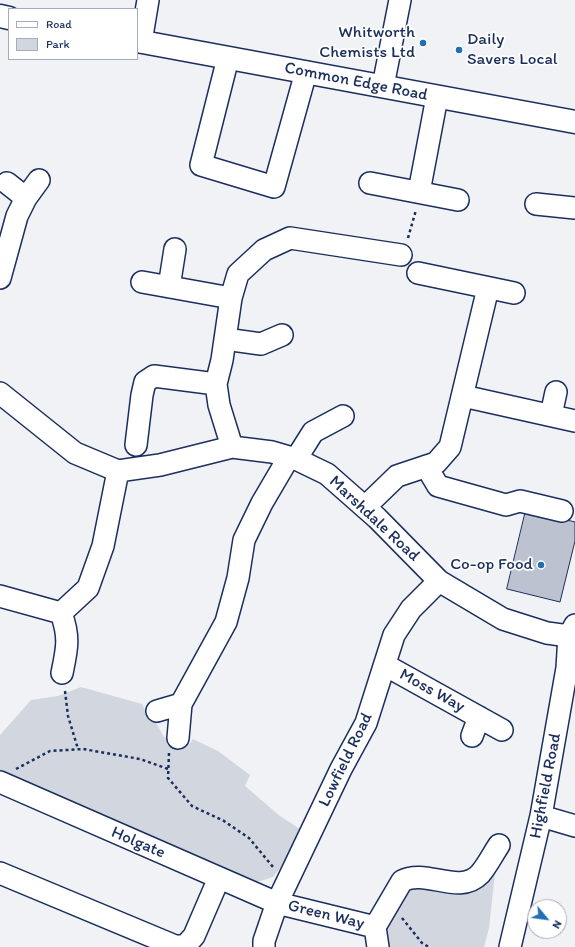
<!DOCTYPE html>
<style>
body{margin:0}
#map{position:relative;width:575px;height:947px;overflow:hidden;background:#f1f2f5;font-family:Itim,sans-serif}
canvas{display:block}
.legend{position:absolute;left:8px;top:8px;width:130px;height:52px;box-sizing:border-box;background:#fff;border:1px solid #a4acbf;margin:0;padding:5px 7px;list-style:none;font-size:12px;color:#1b2f5e}
.legend li{display:flex;align-items:center;gap:8px;height:20px}
.legend b{width:20px;border:1px solid #a4acbf}
.north{position:absolute;left:527px;top:899px;width:40px;height:40px;box-sizing:border-box;background:#fff;border:1px solid #a4acbf;border-radius:50%;rotate:119deg;font-size:11px;font-weight:700;line-height:16px;text-align:center;color:#1b2f5e}
.north::after{content:'';display:block;margin:auto;width:14px;height:18px;background:#1f6fb2;clip-path:polygon(50% 0,100% 100%,50% 72%,0 100%)}
</style>
<div id="map">
<canvas width="575" height="947"></canvas>
<ul class="legend">
<li><b style="height:5px;background:#fff"></b>Road</li>
<li><b style="height:11px;background:#d2d6df"></b>Park</li>
</ul>
<div class="north">N</div>
</div>
<script>
const c = document.querySelector('canvas').getContext('2d');
c.lineJoin = 'round';
function fillPath(path, color) { c.fillStyle = color; c.fill(path, 'evenodd'); }
function trace(path, color, width, dash) { c.strokeStyle = color; c.lineWidth = width; c.lineCap = dash ? 'butt' : 'round'; c.setLineDash(dash || []); c.stroke(path); }
function drawText(font, color, halo, rows, align = 'center') {
  c.font = font + ' Itim,sans-serif'; c.lineWidth = 3.5; c.setLineDash([]); c.textBaseline = 'middle'; c.strokeStyle = halo; c.fillStyle = color; for (const [text, x, y, turn = 0] of rows) {
    c.save(); c.translate(x, y); c.rotate((+turn || 0) * Math.PI / 180); c.textAlign = isNaN(turn) ? turn : align; if (halo) c.strokeText(text, 0, 0); c.fillText(text, 0, 0); c.restore();
  }
}
fillPath(new Path2D(`
 M81,687L142,704L146,712L153,717L164,737L186,748L193,739L218,751L250,775L245,786L280,816L303,831L288,858L273,877L257,882L0,772V735L31,700L58,696Z
 M495,873L489,928L484,947H383L384,926L409,885L463,890L480,887Z`), '#d2d6df');
const building = new Path2D(`
 M526,510L575,522V541L560,602L507,589Z`);
fillPath(building, '#bcc2d0');
trace(building, '#1b2f5e', 1);
const minor = new Path2D(`
 M141,42L148,0
 M228,58L201,165L274,187L306,72
 M383,86L400,0
 M7,183L26,198
 M370,183L458,200
 M419,192L437,97
 M536,204L575,208
 M418,273L514,293
 M0,278L17,216L26,198L39,180
 M142,282L231,298
 M169,287L175,249
 M225,339L261,344L282,335
 M0,393L75,453L118,471L160,465L232,447L272,452L296,459L327,474L377,518L439,581L503,619L547,633L569,636
 M463,396L575,421
 M551,415L556,392
 M136,445L142,395L145,382L154,376L216,384
 M232,447L219,405L216,384L222,360L231,298L238,274L264,250L290,238L401,255
 M296,459L313,432L343,416
 M426,466L438,486L506,505L520,501L562,511
 M365,507L397,476L436,463L450,447L488,288
 M0,596L61,613
 M385,665L502,730
 M62,673C67,649 70,637 61,613L88,588L103,546L118,471
 M157,711L181,704
 M472,736L479,717
 M178,738L181,704L226,622L238,578L244,540L262,503L289,457
 M0,782L277,903L375,927
 M541,816L575,826
 M0,873L175,946H185L194,936L219,878
 M264,947V941L277,903L341,769L366,723L394,635L411,609L439,581
 M378,947L375,927L402,881C426,868 459,896 480,874C487,866 493,854 499,845
 M510,947L541,816L567,668L569,636L575,625`);
const major = new Path2D(`
 M0,16L9,18
 M137,41L575,122`);
trace(minor, '#1b2f5e', 24);
trace(major, '#1b2f5e', 25);
trace(new Path2D(`
 M408,238L416,210
 M65,691L68,716L78,749
 M169,753L168,778L192,806L224,821L249,838L273,867
 M16,769L50,751L83,749L140,759L168,769
 M402,918L422,943L429,947`), '#1b2f5e', 2.5, [3, 3]);
trace(minor, '#fff', 21);
trace(major, '#fff', 22);
for (const [x, y, r, color] of [
 [423,43,4,"#1f6fb2"],
 [459,50,4,"#1f6fb2"],
 [541,565,4,"#1f6fb2"]
]) { const dot = new Path2D(); dot.arc(x, y, r, 0, 2 * Math.PI); c.fillStyle = color; c.fill(dot); trace(dot, '#fff', 1.5); }
drawText('17px', '#1b2f5e', '#fff', [
 ["Whitworth",415,33],
 ["Chemists Ltd",415,53],
 ["Daily",467,40,"left"],
 ["Savers Local",467,60,"left"],
 ["Co-op Food",533,565]
], 'right');
drawText('17px', '#1b2f5e', '#fff', [
 ["Common Edge Road",356,82,11],
 ["Marshdale Road",374,519,43],
 ["Moss Way",432,691,29],
 ["Lowfield Road",346,760,-64],
 ["Highfield Road",546,786,-79],
 ["Holgate",138,843,23],
 ["Green Way",326,915,14]
]);
</script>
